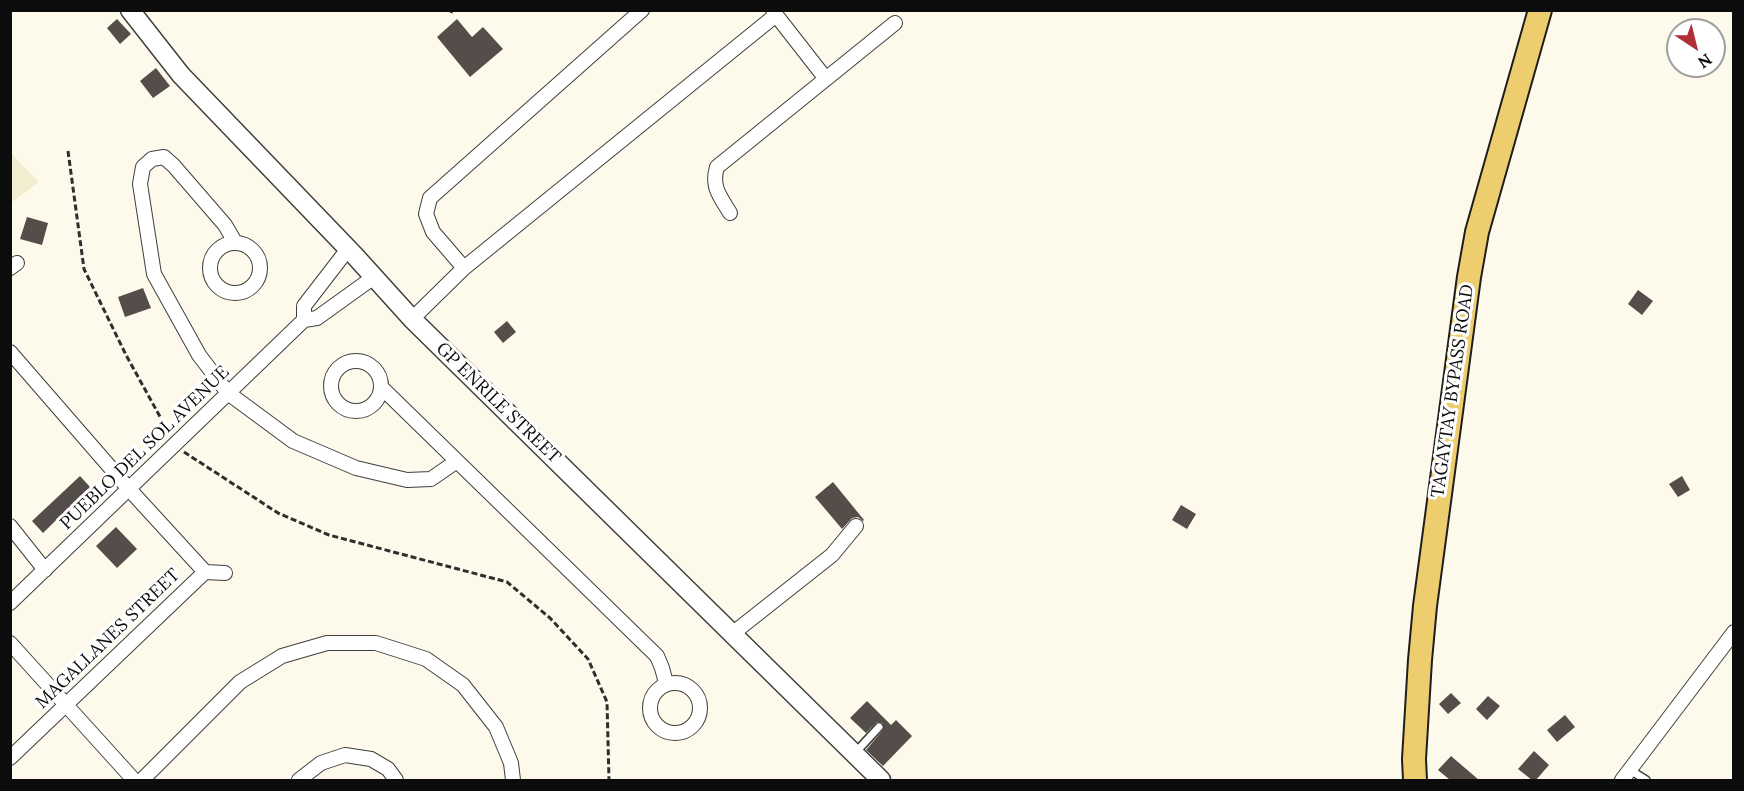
<!DOCTYPE html>
<style>
body{margin:0}
#map{position:relative;width:1744px;height:791px;overflow:hidden;background:#fdfaec;font-family:Lora,serif}
canvas{display:block}
.frame{position:absolute;inset:0;border:12px solid #0c0c0c;pointer-events:none}
.north{position:absolute;left:1666px;top:18px;width:60px;height:60px;box-sizing:border-box;background:#fff;border:2px solid #9e9e9e;border-radius:50%;rotate:145deg;font-size:16px;font-weight:700;line-height:24px;text-align:center;color:#0c0c0c}
.north::after{content:'';display:block;margin:auto;width:21px;height:27px;background:#b03037;clip-path:polygon(50% 0,100% 100%,50% 72%,0 100%)}
</style>
<div id="map">
<canvas width="1744" height="791"></canvas>
<div class="frame"></div>
<div class="north">N</div>
</div>
<script>
const c = document.querySelector('canvas').getContext('2d');
c.lineJoin = 'round';
function fillPath(path, color) { c.fillStyle = color; c.fill(path, 'evenodd'); }
function trace(path, color, width, dash) { c.strokeStyle = color; c.lineWidth = width; c.lineCap = dash ? 'butt' : 'round'; c.setLineDash(dash || []); c.stroke(path); }
function drawText(font, color, halo, rows, align = 'center') {
  c.font = font + ' Lora,serif'; c.lineWidth = 6; c.setLineDash([]); c.textBaseline = 'middle'; c.strokeStyle = halo; c.fillStyle = color; for (const [text, x, y, turn = 0] of rows) {
    c.save(); c.translate(x, y); c.rotate((+turn || 0) * Math.PI / 180); c.textAlign = isNaN(turn) ? turn : align; if (halo) c.strokeText(text, 0, 0); c.fillText(text, 0, 0); c.restore();
  }
}
fillPath(new Path2D(`
 M11,153L39,182L11,203V152Z`), '#f1eecf');
fillPath(new Path2D(`
 M117,19L131,34L120,44L107,28Z
 M457,19L472,37L483,27L503,49L470,77L437,37Z
 M156,68L170,86L153,98L140,81Z
 M27,217L48,223L42,245L20,239Z
 M143,288L151,308L125,317L118,297Z
 M1638,290L1653,301L1642,315L1628,304Z
 M507,321L516,332L503,343L494,332Z
 M80,476L90,487L43,533L32,521Z
 M1682,476L1690,490L1678,497L1669,484Z
 M833,482L864,520L863,521L858,517L852,518L842,529L815,497Z
 M1181,505L1196,514L1187,529L1172,520Z
 M116,527L137,549L117,568L96,546Z
 M1451,693L1461,703L1448,714L1439,704Z
 M1488,696L1500,706L1487,720L1476,709Z
 M867,701L891,725L896,720L912,736L883,766L866,750L883,730V723L877,722L866,733L850,718Z
 M1565,715L1575,727L1557,742L1547,730Z
 M1534,751L1549,765L1536,780H1532L1518,769Z
 M1451,756L1479,780H1450L1438,770Z`), '#544d49');
const service = new Path2D(`
 M856,752L879,727
 M1630,770L1646,780`);
const minor = new Path2D(`
 M776,15L826,79
 M730,213C720,196 711,187 717,167L895,23
 M235,242L225,225L174,166L164,157L152,159L143,167L140,184L154,274L199,355L228,393L293,441L356,468L407,480L431,479L457,461
 M210 268a25 25 0 1 1 50 0a25 25 0 1 1-50 0Z
 M10,268L17,263
 M464,268L433,232L426,214L430,198L642,10
 M412,319L464,268L776,15L773,10
 M304,320V306L348,249
 M10,352L129,489L205,572L225,573
 M331 386a25 25 0 1 1 50 0a25 25 0 1 1-50 0Z
 M381,387L657,656L662,668L666,683
 M10,526L45,570
 M10,603L304,320L317,318L374,277
 M732,634L832,555L856,526
 M10,643L134,780
 M650 708a25 25 0 1 1 50 0a25 25 0 1 1-50 0Z
 M10,758L205,572
 M142,780L240,682L282,656L327,643H376L426,659L463,685L496,727L511,763L513,780
 M299,780L321,763L345,755L371,759L388,769L396,780
 M1622,780L1734,632`);
const tertiary = new Path2D(`
 M130,10L181,75L355,256L412,319L881,780`);
const primary = new Path2D(`
 M1415,780L1414,759L1420,660L1425,606L1469,277L1477,232L1540,10`);
trace(service, '#3f3f3f', 10);
trace(minor, '#3f3f3f', 16);
trace(tertiary, '#3f3f3f', 21);
trace(primary, '#1d1d1d', 26);
trace(new Path2D(`
 M451,13L452,10
 M68,151L84,269L126,355L169,433
 M184,452L278,513L329,535L507,582L550,618L588,659L607,702L609,780`), '#2e2e2e', 3, [6, 3]);
trace(service, '#fff', 7);
trace(minor, '#fff', 14);
trace(tertiary, '#fff', 18);
trace(primary, '#edcd6d', 22);
drawText('18px', '#0c0c0c', '#fff', [
 ["TAGAYTAY BYPASS ROAD",1453,391,-82],
 ["GP ENRILE STREET",498,403,44],
 ["PUEBLO DEL SOL AVENUE",145,448,-44],
 ["MAGALLANES STREET",108,639,-44]
]);
</script>
